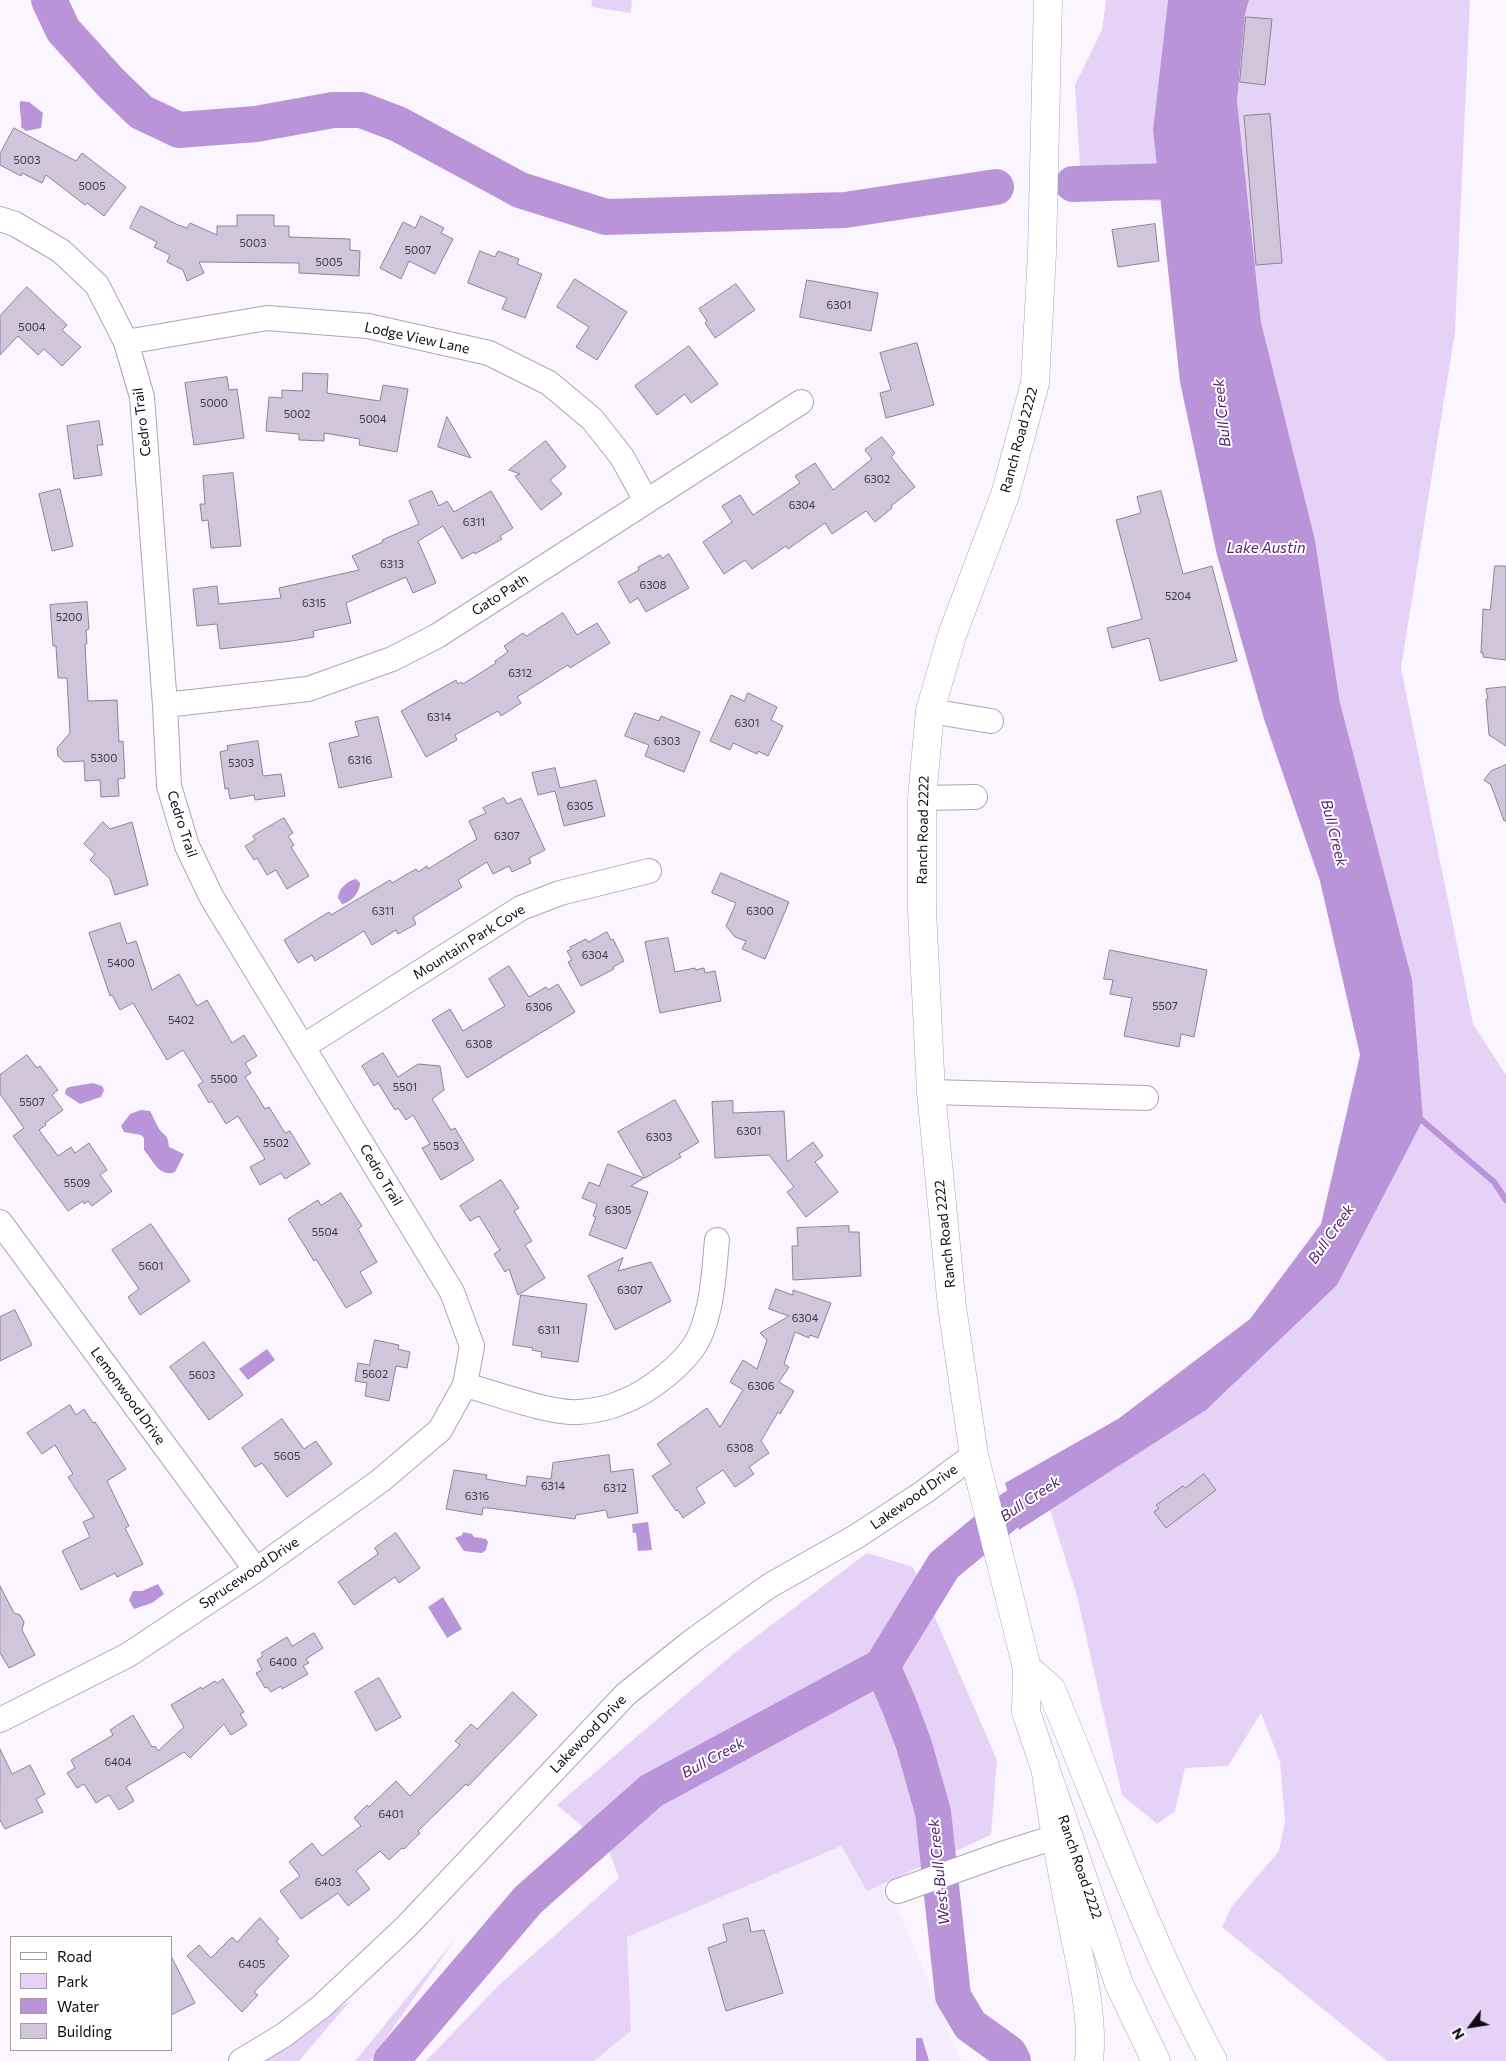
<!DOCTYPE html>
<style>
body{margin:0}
#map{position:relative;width:1506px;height:2061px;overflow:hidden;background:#faf5fe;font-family:Commissioner,sans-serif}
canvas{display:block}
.legend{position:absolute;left:10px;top:1936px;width:162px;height:115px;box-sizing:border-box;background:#fff;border:1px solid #9f9da0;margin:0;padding:6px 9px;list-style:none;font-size:15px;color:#0e0a11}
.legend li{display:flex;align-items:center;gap:10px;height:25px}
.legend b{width:25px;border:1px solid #9f9da0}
.north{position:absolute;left:1446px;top:2001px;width:50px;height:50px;-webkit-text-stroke:4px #fff;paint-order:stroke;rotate:239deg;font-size:14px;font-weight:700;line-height:20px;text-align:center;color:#0e0a11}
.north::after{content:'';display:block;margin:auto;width:18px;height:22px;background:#0e0a11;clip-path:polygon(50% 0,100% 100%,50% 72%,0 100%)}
</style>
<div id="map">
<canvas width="1506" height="2061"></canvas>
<ul class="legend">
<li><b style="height:6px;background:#fff"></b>Road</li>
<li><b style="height:14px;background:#e6d2f7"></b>Park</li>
<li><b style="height:14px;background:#b994d9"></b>Water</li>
<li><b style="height:14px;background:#d0c5db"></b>Building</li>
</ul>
<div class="north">N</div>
</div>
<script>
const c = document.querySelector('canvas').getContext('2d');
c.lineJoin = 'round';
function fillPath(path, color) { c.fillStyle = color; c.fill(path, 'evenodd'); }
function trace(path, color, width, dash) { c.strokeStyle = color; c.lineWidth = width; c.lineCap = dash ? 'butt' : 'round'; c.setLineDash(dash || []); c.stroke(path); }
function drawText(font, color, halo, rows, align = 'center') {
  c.font = font + ' Commissioner,sans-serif'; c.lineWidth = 4; c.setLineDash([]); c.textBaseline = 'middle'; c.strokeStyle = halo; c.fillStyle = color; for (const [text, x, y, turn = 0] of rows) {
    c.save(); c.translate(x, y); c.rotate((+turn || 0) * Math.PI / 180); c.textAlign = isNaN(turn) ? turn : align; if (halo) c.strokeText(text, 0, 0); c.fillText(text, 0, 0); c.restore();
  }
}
fillPath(new Path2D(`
 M841,1846L867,1891L884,1883L904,1923L961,2061H594L631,2031L627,1937Z`), '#f5ecfe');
fillPath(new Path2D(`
 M592,0H632L631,13L591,7Z
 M1106,0H1168L1153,130L1161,201L1082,199L1075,85L1102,30Z
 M1249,0H1470L1455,332L1401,668L1473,1024L1506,1075V2061H1387L1222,1927L1232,1906L1279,1851L1285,1821L1280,1762L1261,1713L1228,1766L1185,1768L1175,1811L1157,1824L1122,1795L1077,1596L1050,1510L1206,1410L1423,1120L1340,703L1315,540L1261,322L1237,101L1245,14Z
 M867,1553L913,1567L997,1760L991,1835L867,1891L841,1846L627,1937L631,2031L594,2061H426L499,1985L619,1878L608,1848L557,1805L737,1651Z
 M456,1938L370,2061H355Z
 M351,2000L299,2061H262Z`), '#e6d2f7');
fillPath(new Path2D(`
 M1168,0H1249L1245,14L1237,101L1261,322L1315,540L1340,703L1412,980L1423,1120L1337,1285L1206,1410L1019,1530L1005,1483L1118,1419L1250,1319L1321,1224L1360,1055L1320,881L1264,719L1217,555L1180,382L1153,130Z
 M20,101L29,102L43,113L41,128L26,131L21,127C22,117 19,112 20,101Z
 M356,879L360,883C360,892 351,903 342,904L338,898C338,889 347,881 356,879Z
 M93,1083L102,1086L104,1090L101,1097L80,1104L65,1094L66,1089L69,1087Z
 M141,1110L150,1111C153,1116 155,1122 158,1127C164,1137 168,1133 169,1147L184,1154L175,1172C159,1178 153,1160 144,1150V1138L141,1135L124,1132L121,1126L130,1114Z
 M267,1349L275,1360L248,1380L239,1369Z
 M648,1522L652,1550L638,1551L636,1533H633L632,1524Z
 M463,1532L472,1534L474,1537L486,1539L488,1542L486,1550L482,1553L464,1551L455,1538L462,1535Z
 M158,1584L164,1594L152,1603L134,1609L129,1600L133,1591H142Z
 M443,1597L462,1629L447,1638L428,1607Z
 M916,2038H922L929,2061H916Z`), '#b994d9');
trace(new Path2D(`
 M1417,1116L1494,1182L1506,1200`), '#b994d9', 6);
trace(new Path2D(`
 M49,0L63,30L111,83L141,112L179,130L256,124L333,110H361L398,124L520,190L606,217L845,210L996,187
 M1073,184L1205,180
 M882,1666L899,1705L914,1745L933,1812L953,1996L970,2025L1009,2053L1013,2061
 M391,2061L528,1900L651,1791L882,1666L944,1565L1013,1508L1055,1482`), '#b994d9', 36);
const building = new Path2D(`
 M1246,17L1272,19L1265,85L1240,82Z
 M1270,114L1282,263L1256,265L1244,116Z
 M14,128L76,161L82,153L126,187L104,216L87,203L85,205L46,175L42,183L22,173L21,176L0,165V154Z
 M141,206L178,225L187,228L190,223L217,235V226H237V215H274V226H289V237L350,239V250L360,251L359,276L299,273V263L199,262L204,273L187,281L183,270L167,262L170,255L154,247L157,242L130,228Z
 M421,216L444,228L441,233L453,239L435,274L409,261L401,279L380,268L403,222L415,228Z
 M1155,224L1159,261L1118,267L1112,230Z
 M480,251L495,257L498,251L519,259L517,264L542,274L525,318L502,309L507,298L468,283Z
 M575,279L627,312L597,360L576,347L589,327L557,307Z
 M807,280L878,293L871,331L800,317Z
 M736,284L755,310L715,338L705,323L707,321L699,309Z
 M27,287L67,325L62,330L81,347L62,366L44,349L38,355L18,336L0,355V316Z
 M917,343L934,405L886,418L880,393L891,390L880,353Z
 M689,346L718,384L691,403L685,394L657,415L635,386Z
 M303,373L328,374L327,393L380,401L383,385L408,389L397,452L359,445L360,439L324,433V441L299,440V434L266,431L269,397L282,398V390L302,391Z
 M227,377L229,390L237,389L244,438L194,445L185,383Z
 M447,417L471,458L438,447Z
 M99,421L103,445H97L102,475L74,479L67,426Z
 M882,437L895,453L891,457L915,487L891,506L892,508L875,522L866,511L832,534L825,523L788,549L786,546L752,569L745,560L724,574L703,542L732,522L722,506L740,495L753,515L800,483L795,476L815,463L833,490L872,459L865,450Z
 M546,441L566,467L550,480L562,494L541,510L515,476L520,474L509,470Z
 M233,473L241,546L211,548L208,520L202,521L200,504H205L203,476Z
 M60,489L73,546L52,551L39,494Z
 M432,491L439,506L447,501L454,512L491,491L513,528L500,536L502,539L475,554L474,552L462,559L443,526L418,541L436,583L413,593L406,577L346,603L351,623L313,631L314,637L292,641L220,649L217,624L197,626L193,589L217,586L219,604L281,598L279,588L359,570L352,556L383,542L382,540L419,524L409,501Z
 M1161,491L1183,574L1212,566L1237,661L1160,681L1149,638L1112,648L1107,628L1142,619L1116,520L1141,513L1137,497Z
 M669,554L689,588L646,612L638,598L630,603L618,582L639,570L638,567L660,555L662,558Z
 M1495,566H1506V660L1483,657V653H1481L1483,609L1490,610Z
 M87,602L89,629L86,630L87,644H85L88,701L117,700L119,742L123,741L125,778L118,779L119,796L101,797L100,780L85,781L84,761L64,762L58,756L57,748L70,733L67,678H58L56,646H53L50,605Z
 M563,613L577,635L597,623L610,643L570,668L568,665L517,697L521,703L501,716L498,711L455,735L457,740L426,757L401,711L456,680L458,684L461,682L463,684L496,663L495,661L508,652L504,646L523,633L526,636Z
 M1506,687V746L1489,735L1486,699H1488L1486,689Z
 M748,693L777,707L771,720L783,726L768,756L758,751L757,754L733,743L730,750L710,741L731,695L744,701Z
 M635,713L659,721L661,716L700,732L684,772L645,756L649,745L625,736Z
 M378,717L392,777L339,788L329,743L359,736L355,722Z
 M258,741L263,776L281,774L285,796L255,800L254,795L230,799L228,788L225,789L220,752L228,750L227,746Z
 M1506,765V821H1504L1491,785L1484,780L1491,771Z
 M555,768L560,788L596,780L605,816L564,826L555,791L538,795L532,773Z
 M504,798L507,804L521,798L545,850L529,858L531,863L512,872L509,866L493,874L487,862L458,880L462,887L413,917L416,924L398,934L396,930L372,945L364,931L315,961L312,955L298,963L284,940L329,912L331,915L390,880L392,883L416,869L418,872L427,866L428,869L477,839L469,821L486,813L483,808Z
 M284,818L293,833L288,836L294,845L291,847L309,876L287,889L276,870L267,875L257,858L254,860L245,846L255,840L253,836Z
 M103,822L110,829L132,822L148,885L115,895L110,879L90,860L95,854L84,844Z
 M721,873L789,902L765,959L742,949L746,941L735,937L726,926L736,903L712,893Z
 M120,923L127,944L136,941L152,990L179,974L197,1006L207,1000L232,1043L244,1035L257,1056L245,1063L251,1073L245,1077L265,1109L269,1107L285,1133L290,1131L310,1164L285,1179L281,1173L260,1185L250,1167L265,1159L238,1116L226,1124L212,1101L209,1103L198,1085L203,1082L183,1050L167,1060L133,1003L120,1010L112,995L110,996L89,933Z
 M607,932L611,940L613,939L624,961L613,967L614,969L581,986L568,962L572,960L567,951L571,949L570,947L586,939L588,942Z
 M668,938L675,972L695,968V970L704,968L705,973L715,971L721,1001L660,1013L645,942Z
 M1110,950L1207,970L1194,1037L1181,1034L1179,1047L1124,1036L1132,998L1110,994L1113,980L1104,979Z
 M509,966L529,997L546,987L548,990L558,984L575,1012L467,1078L432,1020L450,1009L463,1031L505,1006L489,979Z
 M383,1053L398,1077L418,1064L440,1066L444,1090L432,1099L451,1130L455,1128L474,1160L441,1180L422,1148L430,1144L413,1115L406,1120L398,1108L395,1110L378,1083L374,1086L362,1066Z
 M27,1055L37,1068L40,1066L58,1090L52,1095L63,1110L45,1123L46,1125L39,1130L58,1156L71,1147L75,1153L89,1143L107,1170L100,1175L112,1191L92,1206L88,1201L84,1204L83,1201L68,1211L13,1136L24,1128L0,1094V1075Z
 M675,1100L699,1142L679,1154L681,1157L645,1178L618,1132Z
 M733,1101V1113L784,1111L787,1162L813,1142L823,1156L815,1162L838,1192L806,1217L787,1192L794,1187L769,1155L715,1158L712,1102Z
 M608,1164L644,1178L631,1186L648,1192L626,1249L589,1235L596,1217L593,1216L597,1204L582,1198L589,1182L599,1186Z
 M501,1180L519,1208L514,1211L532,1241L525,1245L545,1278L518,1295L509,1269L505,1272L494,1254L500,1250L479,1216L470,1221L460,1206Z
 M341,1193L362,1226L358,1229L377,1262L360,1272L372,1293L346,1308L316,1259L314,1261L288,1219L318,1200L321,1205Z
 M151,1224L190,1281L140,1315L128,1297L139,1289L112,1250Z
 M849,1226V1232H859L861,1276L793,1280L792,1246H798L797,1228Z
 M623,1258L618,1271L651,1262L671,1301L615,1330L588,1276Z
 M776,1289L793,1295V1290L831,1303L818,1338L810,1335L809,1338L795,1332L784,1364L789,1367L779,1382L794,1391L780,1414L778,1412L761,1441L769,1453L749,1467L754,1474L735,1487L723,1470L696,1488L705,1503L683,1518L678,1510L676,1511L652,1476L671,1464L657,1444L707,1408L720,1427L743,1390L730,1382L743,1360L757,1369L767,1340L760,1333L789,1316L769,1309Z
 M521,1295L587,1304L578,1362L541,1357L542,1352L532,1350L533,1348L513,1345Z
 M15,1310L32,1345L0,1361V1317Z
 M375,1340L399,1345L398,1349L410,1352L407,1368L396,1366L389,1401L365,1396L367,1383L355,1381L358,1363L369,1365Z
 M204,1342L243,1395L209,1420L170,1367Z
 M70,1405L76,1415L84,1409L93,1423L95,1422L126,1469L107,1481L129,1526L125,1528L143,1564L117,1577L115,1573L81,1590L62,1551L90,1537L83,1522L94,1517L68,1477L73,1474L55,1445L42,1454L27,1433Z
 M282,1419L304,1449L316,1441L332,1464L287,1497L262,1463L255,1467L242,1448Z
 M609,1455L611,1472L633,1469L638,1513L608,1518L606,1510L576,1515L575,1519L489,1508H483L482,1515L446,1509L454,1470L487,1475L486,1479L526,1486L527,1476L551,1479L553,1463Z
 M1204,1474L1216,1490L1166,1528L1154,1512L1159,1508L1156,1505L1183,1486L1185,1488Z
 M396,1533L420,1568L399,1583L395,1577L354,1605L338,1582L378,1554L375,1548Z
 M0,1586L14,1613L20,1615L24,1622L22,1630L35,1655L9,1668L0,1653Z
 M314,1633L323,1648L306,1659L309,1663L303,1666L308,1674L282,1689L281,1686L271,1692L267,1687L265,1688L256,1673L262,1670L257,1660L263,1656L261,1653L287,1637L292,1646Z
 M379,1678L401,1717L376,1731L355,1692Z
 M223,1679L244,1712L240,1714L247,1725L231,1735L224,1724L190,1758L184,1752L126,1787L134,1801L119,1810L109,1795L96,1803L84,1784L77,1788L67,1773L75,1768L71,1760L113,1735L110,1730L133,1715L152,1747L155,1746L158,1751L184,1727L171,1705L201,1687L202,1689L215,1681L217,1683Z
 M513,1692L537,1715L468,1786L466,1784L418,1831L420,1833L404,1849L402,1848L389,1860L380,1851L356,1871L370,1889L348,1906L338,1893L301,1919L280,1891L300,1876L289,1862L312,1843L322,1856L361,1826L354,1818L367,1805L369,1807L396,1781L410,1796L460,1745L455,1741L471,1724L477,1729Z
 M0,1749L12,1774L30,1765L45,1794L36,1799L43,1812L5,1829L0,1820Z
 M260,1918L279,1939L276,1941L289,1956L254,1992L258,1995L242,2012L187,1956L199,1945L211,1958L232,1937L237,1942Z
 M748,1918L751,1932L764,1930L783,1993L726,2011L708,1948L727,1941L723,1925Z
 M171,1956L195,2003L171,2015Z`);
fillPath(building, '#d0c5db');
trace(building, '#8d8397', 1);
const minor = new Path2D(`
 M0,219L15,224L61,251L97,285L126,342L142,397L165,705L169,786L187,846L212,898L452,1292L472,1346L465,1385L440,1430L380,1481L256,1570L128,1655L0,1720
 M126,342L267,318L368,326L489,353L549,383L592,419L622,457L646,501
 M165,705L308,689L392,659L437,636L801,402
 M930,711L991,721
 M922,798L975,797
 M304,1046L521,908L560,893L649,871
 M931,1092L1146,1098
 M0,1222L256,1570
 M465,1385C495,1393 550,1414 579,1412C591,1411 609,1408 620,1403C648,1393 690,1361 701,1333C713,1303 714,1271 717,1240
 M898,1891L1002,1854L1068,1833
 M241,2061L284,2035L322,2006L406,1927L626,1694L691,1642L769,1586L857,1536L924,1492L974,1455`);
const major = new Path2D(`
 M1048,0L1042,253L1035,383L1005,495L952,635L930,711L922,798V910L931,1092L952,1307L974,1455L1027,1668L1026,1712L1119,1984L1156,2061
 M1027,1668L1051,1689C1103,1813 1149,1943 1213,2061`);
const highway = new Path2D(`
 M1045,1766C1052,1817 1061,1867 1071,1917C1080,1964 1094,2013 1089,2061`);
trace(minor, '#aea3b8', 26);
trace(major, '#aea3b8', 29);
trace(highway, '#aea3b8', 29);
trace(minor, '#fff', 24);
trace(major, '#fff', 28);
trace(highway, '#fff', 28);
drawText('11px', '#3e3944', null, [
 ["5003",27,160],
 ["5005",92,186],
 ["5003",253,243],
 ["5007",418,250],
 ["5005",329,262],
 ["6301",839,305],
 ["5004",32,327],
 ["5000",214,403],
 ["5002",297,414],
 ["5004",373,419],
 ["6302",877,479],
 ["6304",802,505],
 ["6311",474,522],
 ["6313",392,564],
 ["6308",653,585],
 ["5204",1178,596],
 ["6315",314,603],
 ["5200",69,617],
 ["6312",520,673],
 ["6314",439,717],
 ["6301",747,723],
 ["6303",667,741],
 ["5300",104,758],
 ["6316",360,760],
 ["5303",241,763],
 ["6305",580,806],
 ["6307",507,836],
 ["6311",383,911],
 ["6300",760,911],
 ["6304",595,955],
 ["5400",121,963],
 ["5507",1165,1006],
 ["6306",539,1007],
 ["5402",181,1020],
 ["6308",479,1044],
 ["5500",224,1079],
 ["5501",405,1087],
 ["5507",32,1102],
 ["6301",749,1131],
 ["6303",659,1137],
 ["5502",276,1143],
 ["5503",446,1146],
 ["5509",77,1183],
 ["6305",618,1210],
 ["5504",325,1232],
 ["5601",151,1266],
 ["6307",630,1290],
 ["6304",805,1318],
 ["6311",549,1330],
 ["5602",375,1374],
 ["5603",202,1375],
 ["6306",761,1386],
 ["6308",740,1448],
 ["5605",287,1456],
 ["6314",553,1486],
 ["6312",615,1488],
 ["6316",477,1496],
 ["6400",283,1662],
 ["6404",118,1762],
 ["6401",391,1814],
 ["6403",328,1882],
 ["6405",252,1964]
]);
drawText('14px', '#0e0a11', '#fff', [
 ["Lodge View Lane",417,338,12],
 ["Cedro Trail",142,422,-97],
 ["Ranch Road 2222",1019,440,-75],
 ["Gato Path",500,595,-33],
 ["Cedro Trail",182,824,72],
 ["Ranch Road 2222",923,830,-89],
 ["Mountain Park Cove",469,942,-32],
 ["Cedro Trail",381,1175,59],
 ["Ranch Road 2222",945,1234,-96],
 ["Lemonwood Drive",128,1396,54],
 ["Lakewood Drive",914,1497,-35],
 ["Sprucewood Drive",249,1573,-34],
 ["Lakewood Drive",588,1734,-46],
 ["Ranch Road 2222",1080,1867,71]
]);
drawText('italic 15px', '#542375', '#fff', [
 ["Bull Creek",1222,413,-96],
 ["Lake Austin",1266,548],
 ["Bull Creek",1334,833,76],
 ["Bull Creek",1331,1234,-55],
 ["Bull Creek",1030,1499,-34],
 ["Bull Creek",713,1758,-28],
 ["West Bull Creek",939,1872,-96]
]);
</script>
